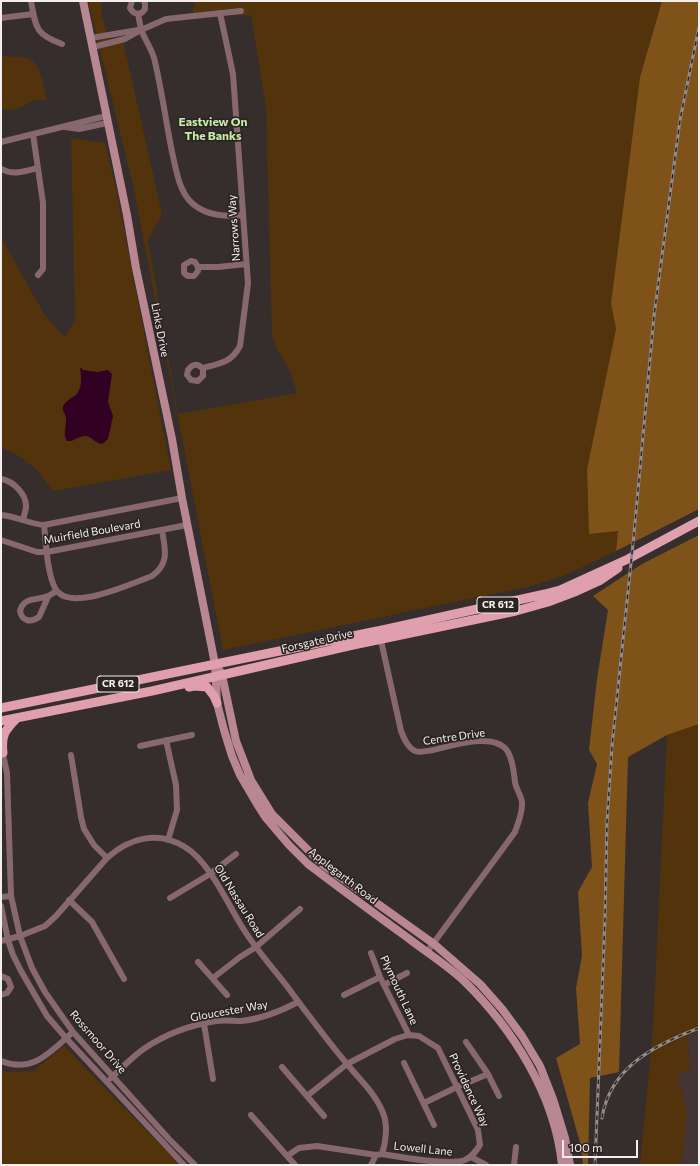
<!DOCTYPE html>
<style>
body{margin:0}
#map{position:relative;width:700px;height:1166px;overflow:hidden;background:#352e2d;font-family:Commissioner,sans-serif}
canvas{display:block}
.frame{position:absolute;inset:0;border:2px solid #f4efef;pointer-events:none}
.scale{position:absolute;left:562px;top:1140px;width:76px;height:18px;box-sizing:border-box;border:2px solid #f4efef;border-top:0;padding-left:5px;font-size:12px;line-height:14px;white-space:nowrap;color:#f4efef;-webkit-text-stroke:3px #2b2423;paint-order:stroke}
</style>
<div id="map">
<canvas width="700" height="1166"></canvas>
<div class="frame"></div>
<div class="scale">100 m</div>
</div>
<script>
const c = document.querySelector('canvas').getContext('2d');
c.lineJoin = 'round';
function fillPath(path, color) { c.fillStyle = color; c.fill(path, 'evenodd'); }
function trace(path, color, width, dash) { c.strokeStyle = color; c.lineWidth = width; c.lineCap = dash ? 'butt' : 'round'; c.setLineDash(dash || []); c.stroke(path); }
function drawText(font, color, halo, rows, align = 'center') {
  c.font = font + ' Commissioner,sans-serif'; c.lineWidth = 3.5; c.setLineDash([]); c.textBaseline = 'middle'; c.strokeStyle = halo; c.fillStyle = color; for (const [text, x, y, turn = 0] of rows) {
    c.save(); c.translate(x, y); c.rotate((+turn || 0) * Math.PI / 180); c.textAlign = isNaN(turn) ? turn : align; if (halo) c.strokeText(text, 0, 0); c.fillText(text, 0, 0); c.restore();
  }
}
fillPath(new Path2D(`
 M699,1032V1165H681L687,1114L677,1074L690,1071L687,1035Z`), '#443534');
fillPath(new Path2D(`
 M88,1H101L102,17L109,39L122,36L162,214L148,241L178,414L297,393L290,371L277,349L272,335L266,108L251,15L192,16L195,1H662L640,77L611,303L616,329L587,469L589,534L618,530L616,551L566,575L532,586L223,650L133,185Z
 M1,56C8,57 21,56 27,58C41,62 44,88 47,100H34L22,107L11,110L1,109Z
 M71,138L105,143L116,189L171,470L53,491L37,470L21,457L1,447V237L44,314L64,337L75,321Z
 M699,724V1032L687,1035L690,1071L677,1074L687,1114L681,1165H640L653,1027L667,735Z
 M64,1046L180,1165H1V1069L6,1072L33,1071Z`), '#52330c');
fillPath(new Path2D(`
 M662,1H699V509L616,551L618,531L589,534L587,469L616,329L611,303L640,77Z
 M699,535V724L667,735L628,757L619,1072L590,1078L588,1165H583L581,1146L556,1058L580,1044L576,988L582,956L578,892L592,867L588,803L597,764L589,750L597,679L608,610L593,596L642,564Z`), '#7f521a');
fillPath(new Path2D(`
 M80,367L83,370L97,372L108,370L112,374L108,402L113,416L108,439L102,444C95,443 93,438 87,436C79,435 74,442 67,441C62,433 67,426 66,418C65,413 62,411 63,406C66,401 71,398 76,395C83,388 81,375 80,367Z`), '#320023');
trace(new Path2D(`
 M31,1C36,28 35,34 62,44
 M132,1L130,8C134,15 141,16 145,9V4L144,1
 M138,14C139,19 140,24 141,29C145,41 153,50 155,62C162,92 166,122 172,152C176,168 178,187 189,200C203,216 224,217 243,215
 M1,18L33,14
 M91,38L138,30
 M93,47L125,39L141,30L166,19L241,11
 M65,127L79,129L107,123
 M33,134L43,203V269L38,275
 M1,142L106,116
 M1,169C14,176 24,171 38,168
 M198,267V271L194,276H188L184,273V265L191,261L195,262L198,267H218L246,264
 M203,370V376L198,381L191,380L187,375L188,370C192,364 197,363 202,368C219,364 231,363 240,346L248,283L233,74L220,13
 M1,479C13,481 27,494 26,508C25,512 24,516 23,520
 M1,515C16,516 29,524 44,525L182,498
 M44,525C46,543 47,572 55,588C68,614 132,583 152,576C170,563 165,549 162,530
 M1,540L37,552H47L187,525
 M48,597L39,617C30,623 22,621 20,611C24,596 37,601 48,596C51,595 54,592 57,591
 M380,636L401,731C404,738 407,747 415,751C420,753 427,751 433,750C452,746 495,731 508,752C513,761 514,772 515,782C516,789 521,795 522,802C523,812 518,823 515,832L427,952
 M166,740L176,785L177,810L168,840
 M140,746L192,735
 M2,750L7,773L11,896L20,936L32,968L45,992L73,1032L169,1139L195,1165
 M71,755L81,817L84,829L94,845L107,858
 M1,897L11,896
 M170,898L210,874L236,854
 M69,900L92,922L124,979
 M1,906L8,940L13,955L21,971L47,1016L66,1038L184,1165
 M1,941L20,936L45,926L56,916L107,858C129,838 158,830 185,847C210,862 228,905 244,930C256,949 272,967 286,985C306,1012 326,1039 347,1064C360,1080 376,1094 383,1113C388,1125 386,1142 382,1154
 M371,953L380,977L409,1035
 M198,962L227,995
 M1,976L8,979L11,987L7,993L1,995
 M213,978L240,957L256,947L300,909
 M384,985L407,973
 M344,995L380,977
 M204,1024L213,1079
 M466,1042L488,1074L499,1096
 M1,1061C33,1074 51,1051 73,1032
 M404,1063L434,1125
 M282,1067L324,1116
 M111,1078C122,1068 133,1056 145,1048C166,1034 191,1025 216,1021C224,1020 233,1021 241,1021C261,1019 281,1011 298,1002
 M424,1103L457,1087L488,1074
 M251,1115L295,1165
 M287,1156L299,1148L317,1146L376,1155L382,1154C401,1157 449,1166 465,1160C472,1157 476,1151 480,1145L478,1130L438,1048L419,1036L408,1035L395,1039L347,1064L307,1096
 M471,1157L486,1165
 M371,1165L376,1155
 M514,1165L516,1147`), '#88686f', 6);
trace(new Path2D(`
 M83,1L127,215L136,268L172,439L182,498L215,664L217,703L224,730L232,756L240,775L257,804L266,818L289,845L308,864C341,889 375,914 408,938C426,952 447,965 464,981C513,1029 555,1095 562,1165
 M220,671L222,675L236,741L251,780L272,814L322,864L434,944L480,984L502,1009L522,1036L540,1066L553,1099L565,1138L570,1165`), '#b98792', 8);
trace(new Path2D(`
 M189,687L195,686L207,687L214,696L217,703
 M1,708L387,629L545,594L560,590L628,559L699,521
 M1,721L152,691L353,645L516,611L548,602L577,591L599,581L618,568
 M3,753C1,735 5,730 17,718`), '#df9fad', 9);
const rail = new Path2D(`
 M602,1118C610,1067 655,1045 699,1028
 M595,1165L605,918L607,822L612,746L634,534L654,316L680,120L699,27`);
trace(rail, '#938c8c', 3);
trace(rail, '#2b2423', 1.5, [4.5]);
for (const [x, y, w] of [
 [498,605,42],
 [118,684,42]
]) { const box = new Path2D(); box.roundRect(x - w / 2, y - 8, w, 16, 3); c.fillStyle = '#2b2423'; c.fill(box); trace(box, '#f4efef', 1); }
drawText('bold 10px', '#f4efef', null, [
 ["CR 612",498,605],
 ["CR 612",118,684]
]);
drawText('11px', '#f4efef', '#2b2423', [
 ["Narrows Way",234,228,-94],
 ["Links Drive",160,330,79],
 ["Muirfield Boulevard",92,532,-10],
 ["Forsgate Drive",317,641,-13],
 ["Centre Drive",454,737,-8],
 ["Applegarth Road",343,876,38],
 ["Old Nassau Road",239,901,58],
 ["Plymouth Lane",399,990,65],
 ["Gloucester Way",229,1011,-10],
 ["Rossmoor Drive",98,1042,49],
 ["Providence Way",469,1090,65],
 ["Lowell Lane",423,1149,6]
]);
drawText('bold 12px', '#c7eda8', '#2b2423', [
 ["Eastview On",213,122],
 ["The Banks",213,136]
]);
</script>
